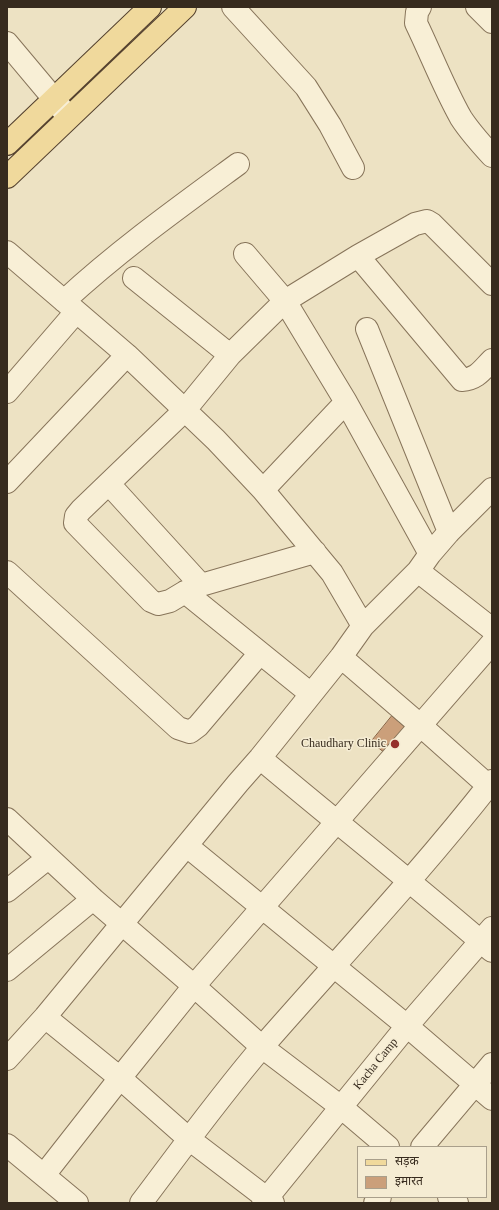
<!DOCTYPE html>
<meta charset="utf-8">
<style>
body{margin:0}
#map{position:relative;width:499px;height:1210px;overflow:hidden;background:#ede2c3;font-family:Georgia,"Noto Sans Devanagari",serif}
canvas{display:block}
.frame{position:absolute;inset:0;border:8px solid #372b1e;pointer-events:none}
.legend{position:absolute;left:357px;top:1146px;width:130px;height:52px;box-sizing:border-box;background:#f5ecd3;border:1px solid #a99f8b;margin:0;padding:5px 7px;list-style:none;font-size:12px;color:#372b1e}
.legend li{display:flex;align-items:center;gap:8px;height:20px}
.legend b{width:20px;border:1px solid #a99f8b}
</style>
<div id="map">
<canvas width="499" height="1210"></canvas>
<div class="frame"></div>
<ul class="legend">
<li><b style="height:5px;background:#f0d99c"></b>सड़क</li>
<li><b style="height:11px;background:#cb9f7a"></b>इमारत</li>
</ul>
</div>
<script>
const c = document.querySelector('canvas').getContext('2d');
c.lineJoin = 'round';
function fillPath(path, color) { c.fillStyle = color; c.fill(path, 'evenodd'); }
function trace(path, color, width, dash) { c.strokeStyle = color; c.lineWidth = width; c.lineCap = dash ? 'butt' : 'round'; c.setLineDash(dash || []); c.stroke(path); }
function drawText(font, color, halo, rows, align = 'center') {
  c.font = font + ' Georgia,serif'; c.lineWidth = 3; c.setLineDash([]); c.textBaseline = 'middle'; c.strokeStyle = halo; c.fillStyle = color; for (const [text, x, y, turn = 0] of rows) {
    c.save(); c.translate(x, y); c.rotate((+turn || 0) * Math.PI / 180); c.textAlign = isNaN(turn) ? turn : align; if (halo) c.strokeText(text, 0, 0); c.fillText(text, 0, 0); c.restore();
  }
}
const building = new Path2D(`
 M392,716L405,727L385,753L371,742Z`);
fillPath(building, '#cb9f7a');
trace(building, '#865f41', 1);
const minor = new Path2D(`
 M233,7L306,87L330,125L353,168
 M420,7L417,12L416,23C431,54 444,88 461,118C470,132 481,144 492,156
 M477,7L492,22
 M7,43L54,99L65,113
 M7,252L127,355L216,440L263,490L332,573L363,626
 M245,254L285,301L346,402L430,554
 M358,256L462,380C477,379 482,370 492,360
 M134,278L230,355
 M64,301C118,251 178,208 238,164
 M367,329L449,532
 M7,392L76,312
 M7,482L127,355
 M109,484L201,585
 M263,490L346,402
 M315,552L201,585L185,592L170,601L158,604L151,601L75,523L76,516L81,510L185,410L230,355L285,301L358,256L415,224L427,221L432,224L492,284
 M418,571L492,629
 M7,572L178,728L190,732L198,726L260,653
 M185,592L311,694
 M341,657L420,725L492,789
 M260,758C337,823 416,885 492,951
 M7,819L93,899L194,986L262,1047L341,1107L388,1147
 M187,846L407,1026L492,1099
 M7,891L48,858
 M7,970L93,899
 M45,1017L120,1078L189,1139L273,1203
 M7,1059L45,1017L238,783L260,758L341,657L363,626L418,571L430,554L449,532L492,489
 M7,1145L77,1203
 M422,1147L492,1064
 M44,1175L120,1078L194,986L492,643
 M449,1197L457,1203
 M141,1203C181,1150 220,1096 263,1046C340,958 420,873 492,781
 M263,1203L407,1026L492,928
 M375,1203L380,1197`);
const major = new Path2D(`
 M7,144L150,7
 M7,177L185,7`);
trace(minor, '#87745a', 24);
trace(major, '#55422f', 24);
trace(minor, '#f8efd6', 22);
trace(major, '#f0d99c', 22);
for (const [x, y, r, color] of [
 [395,744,5,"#95302c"]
]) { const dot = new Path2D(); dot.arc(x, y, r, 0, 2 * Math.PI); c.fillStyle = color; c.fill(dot); trace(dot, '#f5ecd3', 1.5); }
drawText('12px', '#372b1e', '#f5ecd3', [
 ["Chaudhary Clinic",386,744]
], 'right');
drawText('12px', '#372b1e', '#f5ecd3', [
 ["Kacha Camp",376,1064,-51]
]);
</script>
